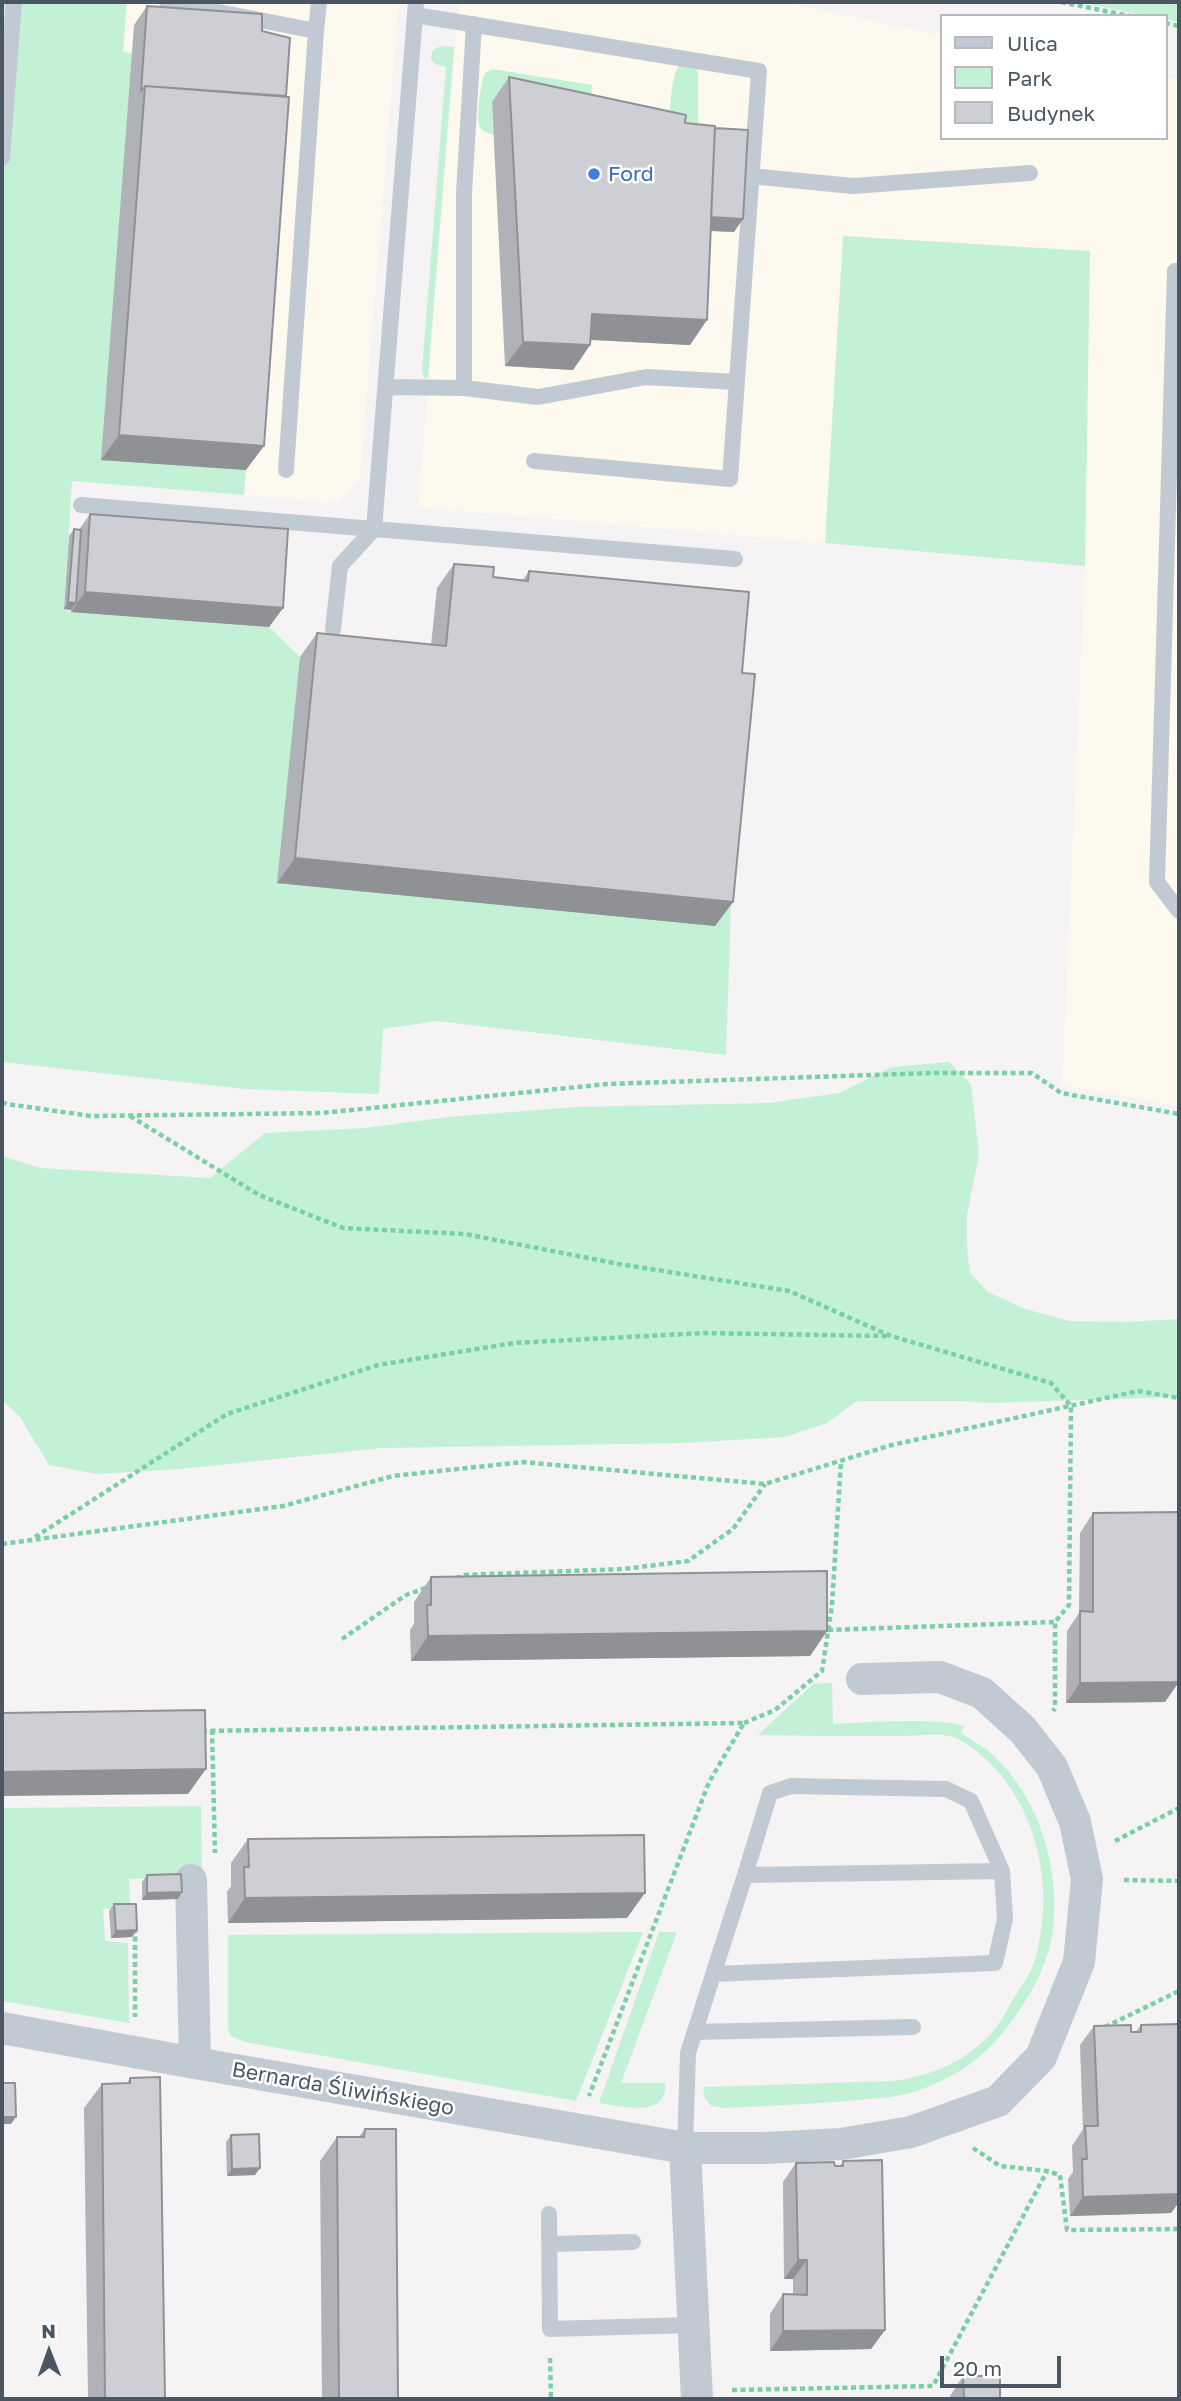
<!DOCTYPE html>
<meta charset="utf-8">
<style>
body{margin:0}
#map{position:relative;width:1181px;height:2401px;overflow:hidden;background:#f5f3f3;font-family:"Golos Text",sans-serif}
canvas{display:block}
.frame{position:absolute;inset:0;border:4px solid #4a5661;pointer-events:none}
.legend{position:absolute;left:940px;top:14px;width:228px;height:126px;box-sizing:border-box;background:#fff;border:2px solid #b7bbc0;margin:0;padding:9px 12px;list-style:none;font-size:21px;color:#4a5661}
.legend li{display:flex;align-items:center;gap:14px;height:35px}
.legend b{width:35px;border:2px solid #b7bbc0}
.north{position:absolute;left:14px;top:2317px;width:70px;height:70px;-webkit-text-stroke:5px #fff;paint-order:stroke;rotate:359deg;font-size:19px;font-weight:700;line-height:28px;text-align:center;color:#4a5661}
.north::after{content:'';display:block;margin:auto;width:24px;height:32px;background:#4a5661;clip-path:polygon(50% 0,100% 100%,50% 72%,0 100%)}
.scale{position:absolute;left:940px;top:2356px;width:121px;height:32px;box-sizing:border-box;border:4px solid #4a5661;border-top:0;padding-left:9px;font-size:21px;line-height:24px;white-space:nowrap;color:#4a5661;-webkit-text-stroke:5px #fff;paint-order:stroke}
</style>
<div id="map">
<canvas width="1181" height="2401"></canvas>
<div class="frame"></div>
<ul class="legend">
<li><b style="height:9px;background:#c1cad2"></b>Ulica</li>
<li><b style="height:19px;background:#c3f1d5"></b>Park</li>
<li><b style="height:19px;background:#cdcfd5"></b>Budynek</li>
</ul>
<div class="north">N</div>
<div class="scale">20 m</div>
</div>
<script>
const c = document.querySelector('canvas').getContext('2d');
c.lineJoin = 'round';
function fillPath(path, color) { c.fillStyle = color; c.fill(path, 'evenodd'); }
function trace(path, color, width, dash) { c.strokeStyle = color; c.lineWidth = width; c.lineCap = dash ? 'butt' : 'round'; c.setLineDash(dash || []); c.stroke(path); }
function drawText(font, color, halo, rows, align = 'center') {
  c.font = font + ' "Golos Text",sans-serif'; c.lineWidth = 5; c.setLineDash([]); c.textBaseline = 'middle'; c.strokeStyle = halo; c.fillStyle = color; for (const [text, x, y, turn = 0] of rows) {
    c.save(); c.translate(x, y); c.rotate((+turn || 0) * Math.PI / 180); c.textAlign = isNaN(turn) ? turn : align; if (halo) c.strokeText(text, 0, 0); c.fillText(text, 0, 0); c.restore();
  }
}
fillPath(new Path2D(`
 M106,2H399L360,478L338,503L72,481Z
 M459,2H779L941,35V138H1165V78L1179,80V1106L1062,1085L1085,566L418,507Z`), '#fdf9ef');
fillPath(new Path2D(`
 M2,2H127L123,52L132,53L102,459L246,470L244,495L72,481L64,609L71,612L269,627L300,657L738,699L726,1055L437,1021L383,1029L379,1094L245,1089L2,1062Z
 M1079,2H1164L1179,5V22L1165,19V16H1148Z
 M442,46L454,47L428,378H424L422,370L446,67C436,65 426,62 434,49Z
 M680,64L697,69L698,73V141L669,140C670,122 669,77 680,64Z
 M492,69L592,85L589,122L492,102L493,135C491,134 484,132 482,130C474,123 481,88 483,77L486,72Z
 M843,236L1090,251L1085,566L825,543Z
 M949,1062L971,1084L979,1154L967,1215V1247L970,1273L988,1292L1025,1309L1069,1321L1127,1322L1179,1319V1397L990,1403L961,1401H857L827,1423L784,1437L684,1443L382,1448L180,1469L97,1474L49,1465L20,1417L2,1400V1156L40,1168L210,1178L265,1133L365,1128L448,1117L576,1107L769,1103L839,1093L892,1067Z
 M832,1683L833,1724C869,1723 929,1717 964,1726L961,1733C971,1740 983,1746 992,1754C1039,1797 1060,1867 1053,1929C1049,1972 1012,2029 980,2056C965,2070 944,2080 925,2088C904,2097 880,2098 857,2100C813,2104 768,2106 724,2108L711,2106L705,2098L703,2087L892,2081C932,2076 968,2061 994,2030C1001,2022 1006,2011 1011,2003C1020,1988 1032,1973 1036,1956C1052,1897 1042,1832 1007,1783C997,1768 968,1740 950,1736C934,1733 913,1736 897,1736C851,1736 804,1736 758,1735L813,1684Z
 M201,1806L202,1877L129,1879L130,1907L103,1909L105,1941L128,1943L129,2023L2,2001V1808Z
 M643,1932L576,2101L245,2042L231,2036L228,2029V1935Z
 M659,1932H677L621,2083H665C669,2119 620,2106 599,2103Z`), '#c3f1d5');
trace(new Path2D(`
 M1061,2L1130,16
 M1165,23L1179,26
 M2,1102L7,1104L91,1116L322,1113L607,1084L931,1073H1032L1061,1093L1179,1114
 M130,1116L259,1195L343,1228L465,1234L619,1264L789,1291L891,1336L1051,1383L1071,1406L1069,1605L1055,1622V1708L1053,1711
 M35,1537L227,1414L378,1365L514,1343L704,1333L887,1336
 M2,1544L283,1506L393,1476L523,1462L765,1484L892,1445L1138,1391L1179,1398
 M456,1578L464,1575L624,1569L688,1561L733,1529L765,1484
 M828,1630L1055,1622
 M342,1639L406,1595L428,1587
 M744,1723L775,1710L822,1671L832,1605L841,1461
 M212,1730L215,1853
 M202,1731L744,1723L709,1782L589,2096
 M1115,1841L1179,1808
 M1124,1880L1179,1881
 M135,1928V2017
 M1105,2027L1179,1991
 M973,2148L1000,2166L1047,2171L1060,2175L1067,2230L1179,2229
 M550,2358L551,2399
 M732,2390L933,2386L1047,2171`), '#7ad0a6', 4.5, [5, 3.5]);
trace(new Path2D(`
 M167,2L316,31L319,2
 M415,15L759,71L730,479L534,461
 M2,158L14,2
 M750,176L853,186L1030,173
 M1179,271H1175L1157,882L1179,911
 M386,387L464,388L538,397L646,377L736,382
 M464,388V193L474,24
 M286,470L316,31
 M81,505L374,529L416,2
 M333,629L340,566L374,529L735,559
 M745,1875L770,1793L791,1786L946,1789L971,1801L1002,1871
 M695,2032L913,2027
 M685,2148L688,2053L745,1875L1002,1871L1005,1919L995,1963L713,1974
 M549,2214L550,2329L693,2325
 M550,2244L633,2242`), '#c1cad2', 16);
trace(new Path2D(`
 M191,1880L195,2063
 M2,2028L195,2063L685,2148L697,2399
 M685,2148H765L841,2144L911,2132L998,2101L1041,2057L1079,1962L1087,1879L1075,1822L1052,1767L1023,1730L982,1693L940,1677L862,1679`), '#c1cad2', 32);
fillPath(new Path2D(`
 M147,6L246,470L101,460L134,25Z
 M509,77L685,123L734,232L711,231L690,345L591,340L590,345L573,370L505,366L492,102Z
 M90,514L283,608L269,627L71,612V610L64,609L69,536L74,529L79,530Z
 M454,564L493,577L523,580L529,571L742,673L733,902L715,926L277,883L300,657L317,633L431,645L437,588Z
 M1093,1513L1165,1702L1066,1703L1067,1631L1079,1613L1080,1533Z
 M431,1577L827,1631L810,1656L411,1661L410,1630L414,1624V1602Z
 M248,1839L627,1918L228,1923L227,1892L231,1886V1863Z
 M147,1875L182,1892L178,1899L142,1900V1882Z
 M114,1904L137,1930L132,1937L111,1938L109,1911Z
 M1141,2025L1179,2046V2202L1171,2213L1070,2216L1068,2179L1073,2172L1072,2146L1083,2129L1080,2045L1094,2026L1131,2032H1136Z
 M130,2078L165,2399H88L84,2108L102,2084L127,2083Z
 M365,2129L398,2399H322L320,2161L337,2137H359Z
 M231,2135L255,2175L227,2176L226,2142Z
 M843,2161L885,2330L871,2349L770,2351V2314L783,2294L793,2295V2279H784L783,2182L796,2163L840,2166Z
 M963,2376L1000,2399H950V2396Z`), '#b0b2b7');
fillPath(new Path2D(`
 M703,216L743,219L734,232L694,230Z
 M592,314L707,320L690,345L575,339Z
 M523,342L590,345L573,370L505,366Z
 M119,435L264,446L246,470L101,460Z
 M85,592L283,608L269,627L71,612Z
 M68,602L76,603L71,610L64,609Z
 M295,858L733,902L715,926L277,883Z
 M827,1631L810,1656L411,1661L428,1636Z
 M1179,1682L1165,1702L1066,1703L1080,1683Z
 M206,1769L188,1794L2,1796V1772Z
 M182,1892L178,1899L142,1900L147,1893Z
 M645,1893L627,1918L228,1923L245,1898Z
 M137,1930L132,1937L111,1938L116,1931Z
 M2,2117H16L11,2124H2Z
 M260,2168L255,2175L227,2176L232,2169Z
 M1179,2194V2202L1171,2213L1070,2216L1083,2197Z
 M798,2260H807L793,2279H784Z
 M885,2330L871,2349L770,2351L783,2331Z`), '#909195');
const building = new Path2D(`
 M147,6L262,14V31L290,38L286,96L145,86L141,91Z
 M509,77L686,115L685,123L715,126L707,320L592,314L590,345L523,342Z
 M145,86L289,97L264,446L119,435Z
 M715,128L748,130L743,219L711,217Z
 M90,514L288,529L283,608L85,592Z
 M74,529L81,530L76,603L68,602Z
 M454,564L494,567L493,577L528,581L529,571L749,592L742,673L755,674L733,902L295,858L317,633L446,646Z
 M1179,1512V1682L1080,1683V1611L1093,1612V1513Z
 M827,1571V1631L428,1636L427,1605H431V1577Z
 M205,1710L206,1769L2,1772V1713Z
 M644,1835L645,1893L245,1898L244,1867H249L248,1839Z
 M181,1874L182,1892L147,1893V1875Z
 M114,1904H136L137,1930L116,1931Z
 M1178,2024L1179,2194L1083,2197L1082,2159H1087L1085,2126H1098L1094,2026L1131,2025V2032H1141V2025Z
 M160,2077L165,2399H105L102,2084L130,2083V2078Z
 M2,2083H15L16,2117H2Z
 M365,2129H396L398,2399H339L337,2137H364Z
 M259,2134L260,2168L232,2169L231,2135Z
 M882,2160L885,2330L783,2331V2294L807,2295V2260H798L796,2163L834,2162L835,2166H843V2161Z
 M963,2376H1000V2399H964Z`);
fillPath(building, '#cdcfd5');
trace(building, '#909195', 2);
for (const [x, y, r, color] of [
 [594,174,7,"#3f7fe0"]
]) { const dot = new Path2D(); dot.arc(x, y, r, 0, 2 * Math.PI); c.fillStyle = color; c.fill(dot); trace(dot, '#fff', 2.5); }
drawText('21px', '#366cbe', '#fff', [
 ["Ford",608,174]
], 'left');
drawText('21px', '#4a5661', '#fff', [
 ["Bernarda Śliwińskiego",343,2089,10]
]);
</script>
